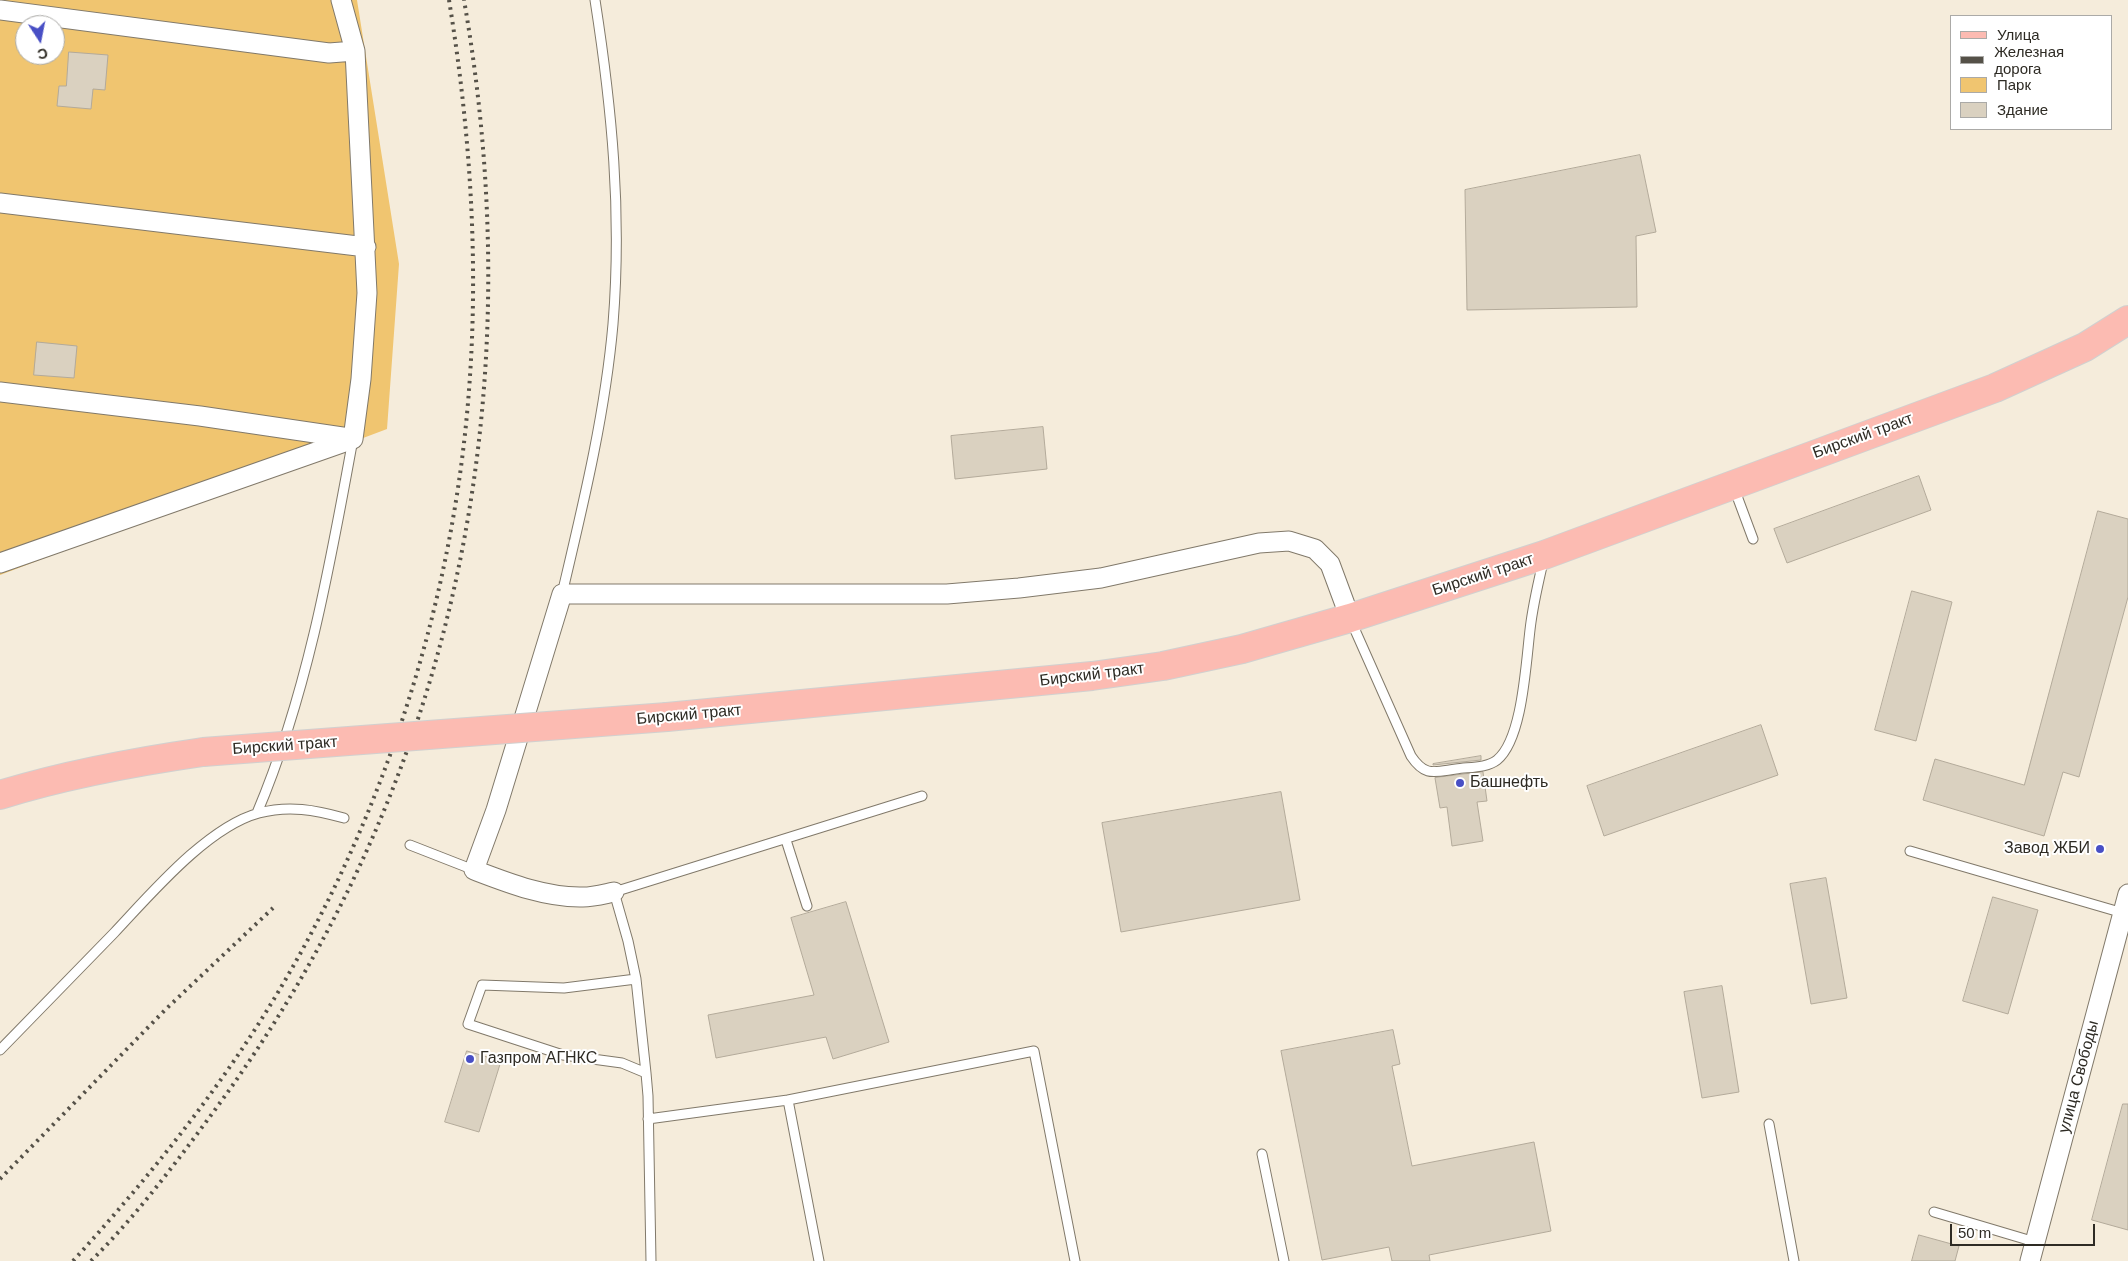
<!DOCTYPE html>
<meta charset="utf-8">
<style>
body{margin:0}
#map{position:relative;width:2128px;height:1261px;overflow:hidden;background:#f5ecdb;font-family:Helvetica,sans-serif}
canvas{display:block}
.legend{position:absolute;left:1950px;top:15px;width:162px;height:115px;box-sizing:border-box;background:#fff;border:1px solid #abaaa7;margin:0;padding:6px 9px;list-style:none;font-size:15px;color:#2e2b24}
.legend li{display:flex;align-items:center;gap:10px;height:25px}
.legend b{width:25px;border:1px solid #abaaa7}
.north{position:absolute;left:15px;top:15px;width:50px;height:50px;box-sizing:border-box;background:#fff;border:1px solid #abaaa7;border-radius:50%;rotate:169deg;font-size:14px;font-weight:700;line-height:20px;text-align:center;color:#2e2b24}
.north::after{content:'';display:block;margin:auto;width:18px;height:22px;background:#484fc5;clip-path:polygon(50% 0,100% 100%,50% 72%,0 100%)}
.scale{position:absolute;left:1950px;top:1224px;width:145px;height:22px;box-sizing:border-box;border:2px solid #2e2b24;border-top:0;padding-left:6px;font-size:15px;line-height:18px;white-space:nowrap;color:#2e2b24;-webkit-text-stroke:4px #fff;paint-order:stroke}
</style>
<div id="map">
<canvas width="2128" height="1261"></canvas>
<ul class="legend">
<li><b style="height:6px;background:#fcbbb2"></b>Улица</li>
<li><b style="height:6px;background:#555148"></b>Железная дорога</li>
<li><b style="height:14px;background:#f0c570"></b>Парк</li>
<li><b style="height:14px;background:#dad1c0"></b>Здание</li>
</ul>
<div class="north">С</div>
<div class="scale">50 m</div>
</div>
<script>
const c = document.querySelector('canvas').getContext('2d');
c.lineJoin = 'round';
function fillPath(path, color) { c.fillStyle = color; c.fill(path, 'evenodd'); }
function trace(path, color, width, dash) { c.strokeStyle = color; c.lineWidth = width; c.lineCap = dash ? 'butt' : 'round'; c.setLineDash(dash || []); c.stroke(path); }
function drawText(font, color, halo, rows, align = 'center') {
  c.font = font + ' Helvetica,sans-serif'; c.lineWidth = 4; c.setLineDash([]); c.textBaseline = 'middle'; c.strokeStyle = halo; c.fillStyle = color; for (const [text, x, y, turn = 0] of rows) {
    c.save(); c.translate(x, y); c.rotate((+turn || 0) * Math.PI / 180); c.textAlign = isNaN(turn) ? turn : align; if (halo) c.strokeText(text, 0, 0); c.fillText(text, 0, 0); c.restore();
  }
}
fillPath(new Path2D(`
 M0,0H357L399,264L387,429L0,575ZM25,25H55V55H25Z`), '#f0c570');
const building = new Path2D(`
 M69,52L108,55L105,90L93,89L91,109L57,106L59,86H66Z
 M1640,155L1656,232L1636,236L1637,307L1467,310L1465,190Z
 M37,342L77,346L74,378L34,375Z
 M1043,427L1047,469L955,479L951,436Z
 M1919,476L1931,510L1787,563L1774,529Z
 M2098,511L2128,519V597L2079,777L2063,772L2044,836L1923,800L1935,759L2024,785Z
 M1912,591L1952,602L1916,741L1875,730Z
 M1761,725L1778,775L1604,836L1587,786Z
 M1481,756V760L1433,765V764Z
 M1483,772L1487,801L1477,802L1483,841L1452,846L1447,807L1440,808L1435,778Z
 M1281,792L1300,900L1121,932L1102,823Z
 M1826,878L1847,998L1811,1004L1790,884Z
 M1993,897L2038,910L2008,1014L1963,1001Z
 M846,902L889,1042L833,1059L826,1037L716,1058L708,1015L814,995L791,918Z
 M1722,986L1739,1092L1702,1098L1684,992Z
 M1393,1030L1400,1064L1392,1066L1412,1166L1534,1142L1551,1231L1429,1255L1430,1261H1392L1389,1247L1322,1260L1281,1051Z
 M467,1051L501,1061L479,1132L445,1122Z
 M2123,1104H2128V1230L2092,1220Z
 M1919,1235L1959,1246L1955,1261H1912Z`);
fillPath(building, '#dad1c0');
trace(building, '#b3aa9a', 1);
const service = new Path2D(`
 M1734,488L1753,539
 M562,594C583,505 605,415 613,324C622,213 612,109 595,0
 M1351,621L1411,756C1425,777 1434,772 1456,769C1469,767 1487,768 1497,760C1524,738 1526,656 1531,622C1534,601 1539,579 1544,558
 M257,813C307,695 330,565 353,439
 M786,840L807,906
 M410,845L474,870
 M1910,851L2123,913
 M636,979L564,988L482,985L468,1024L563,1055L622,1063L646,1073L636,979L628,941L614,892L922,796
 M0,1050C38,1011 76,972 114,933C150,895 207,827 259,813C289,805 315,810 344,818
 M646,1073L648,1096L651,1261
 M788,1100L1034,1051L1075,1261
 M648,1119L788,1100L819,1261
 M1769,1124L1794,1261
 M1262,1154L1284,1261
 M1934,1212L2035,1242`);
const minor = new Path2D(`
 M0,10L329,53L355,51L341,0
 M0,203L366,247
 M0,392L200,416L349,438
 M353,439L361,379L367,293L355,51
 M0,563L353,439
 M614,892C604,894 593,897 583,897C546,898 508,883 474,870L496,810L562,594H947L1019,588L1101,578L1259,543L1289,541L1315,549L1330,564L1350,618
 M2030,1261L2128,894`);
const primary = new Path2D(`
 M667,717L1092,676L1163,666L1242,649L1350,618L1544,555L1995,388L2085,347L2128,320
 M0,795C67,774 134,762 203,752`);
trace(service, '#81796a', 11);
trace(minor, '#81796a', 21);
trace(primary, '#d1d0cf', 30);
trace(service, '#fff', 9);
trace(minor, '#fff', 19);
trace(primary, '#fcbbb2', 28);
trace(new Path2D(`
 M0,1179L166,1009L273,908
 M73,1261C133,1195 190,1126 240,1052C370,860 452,621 469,390C479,260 470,129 449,0
 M91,1261C138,1214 178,1160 217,1107C456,780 533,397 464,0`), '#555148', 4, [2.5, 5]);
const primaryBridge = new Path2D(`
 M203,752L667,717`);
trace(primaryBridge, '#d1d0cf', 30, []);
trace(primaryBridge, '#fcbbb2', 28);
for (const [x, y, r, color] of [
 [1460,783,5,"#484fc5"],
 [2100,849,5,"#484fc5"],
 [470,1059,5,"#484fc5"]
]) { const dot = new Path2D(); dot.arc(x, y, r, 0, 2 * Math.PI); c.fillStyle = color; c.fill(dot); trace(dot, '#fff', 2); }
drawText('16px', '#2e2b24', '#fff', [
 ["Бирский тракт",1863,436,-20],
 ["Бирский тракт",1483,575,-18],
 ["Бирский тракт",1092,675,-7],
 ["Бирский тракт",689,715,-5],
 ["Бирский тракт",285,746,-4],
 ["улица Свободы",2079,1077,-75]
]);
drawText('16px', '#2e2b24', '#fff', [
 ["Башнефть",1470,783],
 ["Завод ЖБИ",2090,849,"right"],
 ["Газпром АГНКС",480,1059]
], 'left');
</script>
